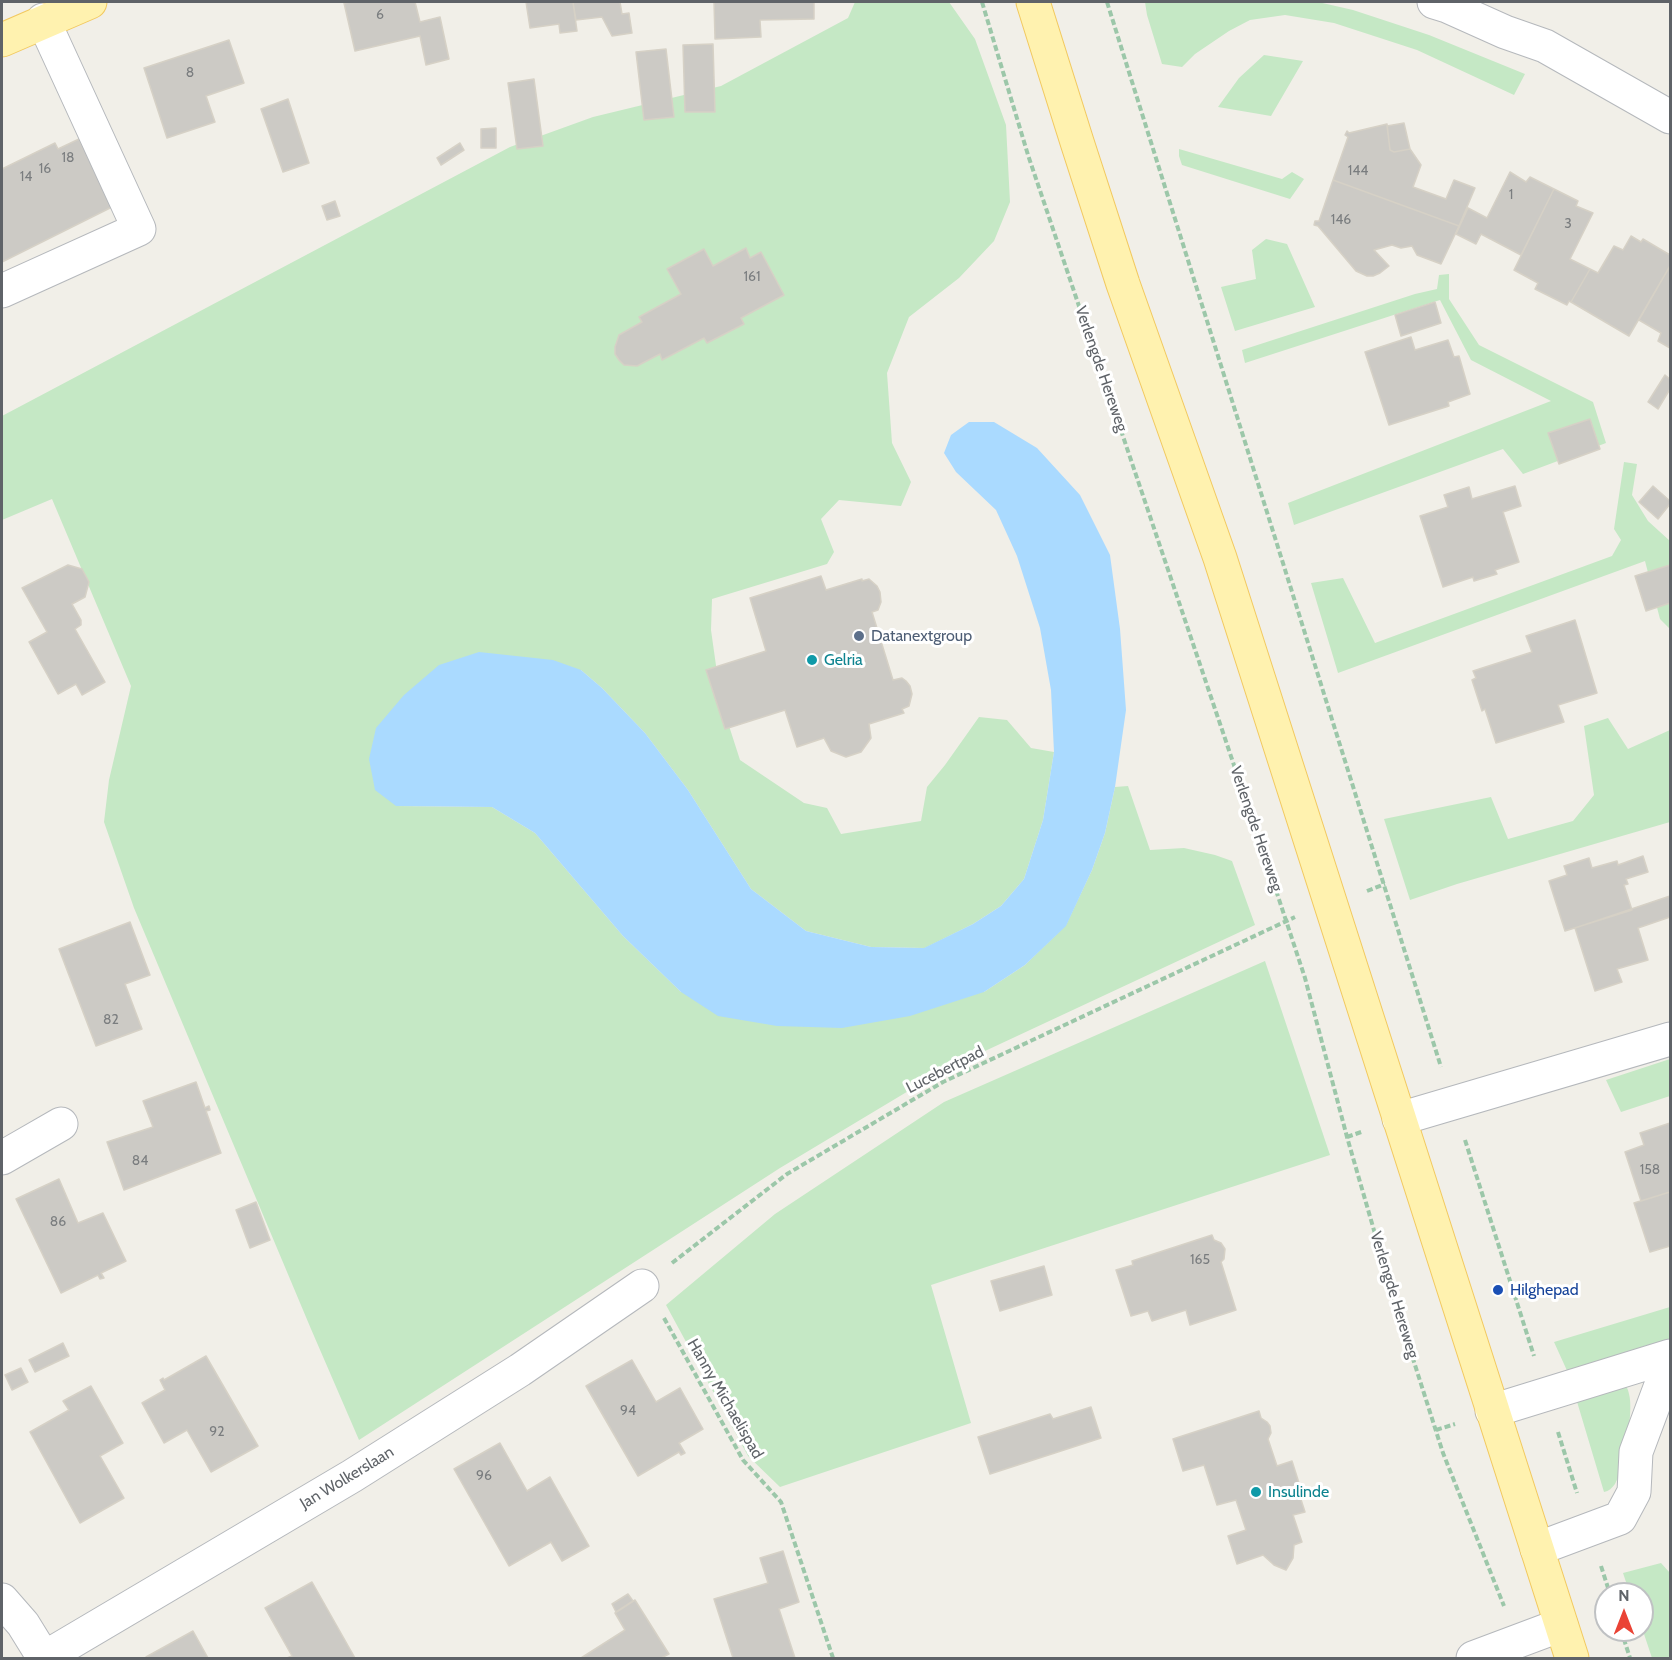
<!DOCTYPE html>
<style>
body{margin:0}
#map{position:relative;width:1672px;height:1660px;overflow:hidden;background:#f1efe8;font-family:Cabin,sans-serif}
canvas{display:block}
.frame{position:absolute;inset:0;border:3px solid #5f6368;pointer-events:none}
.north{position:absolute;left:1594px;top:1582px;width:60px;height:60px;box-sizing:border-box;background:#fff;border:2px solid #bfc1c3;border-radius:50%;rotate:0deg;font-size:16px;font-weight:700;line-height:24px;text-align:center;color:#5f6368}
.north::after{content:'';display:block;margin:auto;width:21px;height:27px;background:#ea4335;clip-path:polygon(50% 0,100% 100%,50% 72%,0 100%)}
</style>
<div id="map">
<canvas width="1672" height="1660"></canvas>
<div class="frame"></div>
<div class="north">N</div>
</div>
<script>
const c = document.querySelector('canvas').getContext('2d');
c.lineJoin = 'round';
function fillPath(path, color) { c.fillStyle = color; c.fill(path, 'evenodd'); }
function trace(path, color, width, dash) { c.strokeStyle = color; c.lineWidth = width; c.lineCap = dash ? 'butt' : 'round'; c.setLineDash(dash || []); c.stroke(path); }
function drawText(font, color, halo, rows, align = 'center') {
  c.font = font + ' Cabin,sans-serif'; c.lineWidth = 6; c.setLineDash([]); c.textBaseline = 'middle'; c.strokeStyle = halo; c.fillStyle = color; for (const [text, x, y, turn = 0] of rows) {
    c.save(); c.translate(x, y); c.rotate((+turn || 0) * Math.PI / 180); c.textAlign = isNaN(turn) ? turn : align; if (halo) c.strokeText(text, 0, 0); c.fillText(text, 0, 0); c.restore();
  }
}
fillPath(new Path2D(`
 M855,2H949L975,39L1006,125L1010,202L994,241L959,278L909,317L887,373L892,443L911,482L901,506L839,500L821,519L834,552L827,564L712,599L711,630L721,701L740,760L804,803L827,808L841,834L921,821L927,787L945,765L979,717L1007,720L1031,748L1054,752L1043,820L1024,879L1001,906L973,924L925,948L871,947L806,931L751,889L688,790L645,733L602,688L581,670L396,806L492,807L535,833L623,936L681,992H984L1025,965L1066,925L1092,870L1105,833L1115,787L1128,786L1150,850L1184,848L1215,855L1232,861L1255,925L940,1072L780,1168L359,1440L311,1329L134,908L104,822L109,780L131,686L52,499L2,520V416L510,147L593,117L721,86L848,18Z
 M1145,2H1318L1353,10L1429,35L1525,74L1514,95L1417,50L1334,23L1285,15L1250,20L1229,31L1195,54L1182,67L1162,64L1147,15Z
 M1264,55L1303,61L1271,116L1218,107L1239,78Z
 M1179,149L1282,179L1292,172L1304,179L1290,199L1182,165L1179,156Z
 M1266,239L1287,244L1315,307L1235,331L1221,287L1256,279L1252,250Z
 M1449,274V299L1479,345L1593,402L1606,443L1523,474L1503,449L1294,525L1288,503L1551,401L1471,360L1440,300L1245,363L1242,350L1415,294L1437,289L1439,275Z
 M1624,462L1637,464L1632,495L1648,521L1670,541V629L1660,619L1645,561L1338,673L1311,583L1343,578L1375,643L1612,556L1621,540L1614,529Z
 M1608,718L1628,749L1670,730V822L1457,884L1410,900L1384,819L1491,797L1508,839L1573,821L1594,795L1584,726Z
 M1265,961L1330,1155L931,1285L971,1423L780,1487L748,1456L666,1305L775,1214L944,1102Z
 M1670,1059V1096L1621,1112L1606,1080Z
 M1670,1307V1341L1569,1375L1554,1342Z
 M1621,1382C1626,1386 1628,1388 1629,1394C1634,1411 1624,1468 1615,1484C1612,1488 1609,1491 1604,1492L1575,1395Z
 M1661,1563L1670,1573V1658H1652L1642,1628V1594H1630L1623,1573Z`), '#c5e8c5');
fillPath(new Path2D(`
 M969,422H994L1037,448L1080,495L1110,555L1120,629L1126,710L1115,787L1105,833L1092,870L1066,926L1025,965L984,992L910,1016L842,1028L777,1026L718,1016L681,992L623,936L535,833L492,807L396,806L375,790L369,759L376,728L404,695L439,665L479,652L553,660L581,670L602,688L645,733L688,790L751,889L806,931L871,947L924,948L973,924L1001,906L1024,879L1043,820L1054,752L1051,690L1040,628L1017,556L996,510L956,472L944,453L951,435Z`), '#aadaff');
const building = new Path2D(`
 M351,2H415L420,22L440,17L449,59L426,65L420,36L355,51L344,3Z
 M526,2H573L577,31L560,33L559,24L530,28Z
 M573,2H620L622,14L629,13L632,33L612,36L602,17L576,20Z
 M714,2H814V19L760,20L761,37L715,39Z
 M229,40L244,83L206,96L215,122L167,138L144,68Z
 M713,44L715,112H685L683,45Z
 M666,49L674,117L644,120L636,52Z
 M534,79L543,146L517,149L508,83Z
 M288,99L309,163L283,172L261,109Z
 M1404,123L1410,149L1394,152L1390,150L1387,126Z
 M1387,124L1390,150L1394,152L1410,149L1421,165L1413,187L1446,199L1454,180L1475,188L1459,226L1333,180L1348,137L1345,135L1347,131L1349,133Z
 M496,128V148H481V129Z
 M79,139L112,207L2,262V169L55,143L58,149Z
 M460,143L464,150L441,165L437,158Z
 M1510,172L1526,182L1530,177L1554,189L1521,255L1481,234L1476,244L1456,234L1468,208L1487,218Z
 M1333,180L1459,226L1441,264L1417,255L1412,246L1401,248L1392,245L1374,250L1389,266L1380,273L1373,276H1367L1356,271L1318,226L1314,225L1315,221H1319Z
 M1554,189L1578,201L1576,206L1593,213L1570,259L1590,269L1571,302L1569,301L1567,305L1535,289L1538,283L1514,270Z
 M335,201L340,216L327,220L322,206Z
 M1631,236L1641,242L1643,239L1670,255V266L1629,336L1571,302L1590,269L1598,273L1614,246L1623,250Z
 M746,248L750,258L761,252L784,295L741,318L744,324L707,343L704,338L662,360L660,354L637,366L624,365L619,360L615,354V347L619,335L642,322L639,317L681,294L667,269L704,249L713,266Z
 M1670,266V348L1658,341L1661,333L1639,320Z
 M1435,302L1441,323L1401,336L1395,315Z
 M1411,337L1415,350L1448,340L1454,357L1459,356L1470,394L1448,402L1449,406L1389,425L1365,352Z
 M1665,375L1670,379V389L1658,409L1648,402Z
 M1590,419L1600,449L1559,464L1548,433Z
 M1515,486L1521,506L1503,512L1519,562L1495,570L1497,574L1474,581L1473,577L1443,587L1420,516L1448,507L1444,495L1469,487L1472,499Z
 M1653,486L1670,501V504L1658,519L1639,502Z
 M68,565L82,569L89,582L85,597L72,604L81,620V625L75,629L105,682L82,695L76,684L58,694L29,642L47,632L22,588Z
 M1670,565V603L1646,611L1635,576Z
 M821,576L826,590L862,579V581L869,579L877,586L880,592L881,602L878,610L872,612L893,680L902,678L906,681L910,686L912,694L909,706L902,709L904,713L869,724L871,738L861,752L846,757L831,751L824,738L797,747L785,710L725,729L706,670L766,651L750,598Z
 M1575,620L1597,693L1558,705L1564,722L1496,743L1485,709L1482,711L1472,680L1476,678L1473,671L1532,652L1526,636Z
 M1643,856L1648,872L1626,879L1628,884L1624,885L1632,910L1565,931L1549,881L1567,875L1564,866L1589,858L1592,868L1617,861L1618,865Z
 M1670,896V917L1638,928L1648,960L1617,969L1622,982L1595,991L1575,928Z
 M130,922L150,975L125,984L142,1029L96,1046L59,949Z
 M196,1082L205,1108L209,1106L210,1110L206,1111L221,1153L124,1190L107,1142L153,1127L143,1101Z
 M1670,1123V1192L1641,1201L1625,1152L1644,1145L1640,1133Z
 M59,1179L78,1223L103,1213L126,1261L101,1273L104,1278L100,1279L98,1275L61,1293L16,1199Z
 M1670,1192V1246L1650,1252L1634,1203Z
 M256,1202L270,1240L250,1248L236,1210Z
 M1212,1235L1214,1240L1221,1243L1225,1249L1224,1259L1221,1262L1236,1310L1190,1325L1186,1310L1152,1321L1148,1311L1131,1316L1116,1270L1133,1265L1132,1261Z
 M1044,1266L1052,1295L1000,1311L991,1281Z
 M63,1343L69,1356L35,1372L29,1360Z
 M206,1356L258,1446L211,1472L187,1430L164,1443L142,1403L165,1390L160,1380L163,1378L164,1380Z
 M632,1360L656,1402L680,1388L703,1429L679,1443L685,1453L681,1455L679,1452L638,1476L586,1386Z
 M21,1368L28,1382L12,1390L5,1375Z
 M91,1386L123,1443L100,1456L124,1498L80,1523L30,1432L69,1410L63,1401Z
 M1091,1407L1101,1438L990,1474L978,1437L1050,1414L1053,1419Z
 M1259,1411L1261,1418L1267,1422L1270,1426L1271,1433L1268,1439L1277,1466L1292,1461L1299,1483L1296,1484L1305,1512L1293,1515L1302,1542L1294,1545L1293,1558L1286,1570L1274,1565L1263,1555L1237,1564L1228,1536L1246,1530L1236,1500L1217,1505L1204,1465L1183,1471L1173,1439Z
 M500,1443L527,1491L550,1477L589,1546L562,1561L551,1542L509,1566L454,1469Z
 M783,1551L799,1602L779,1609L795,1658H733L714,1599L768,1583L760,1558Z
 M312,1582L355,1658H287L292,1656L265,1608Z
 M628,1594L633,1601L616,1612L612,1604Z
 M635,1600L669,1654L661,1658H581L625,1630L615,1613Z
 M193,1631L208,1658H147L146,1657Z`);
fillPath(building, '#cccac5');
trace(building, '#d6d1c6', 1.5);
const minor = new Path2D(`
 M1434,2L1447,6L1505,32L1545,46L1670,117
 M2,291L139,229L43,20
 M1399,1119L1670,1039
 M2,1158L61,1124
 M1492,1411L1670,1356
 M1537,1549L1620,1518L1634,1492L1636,1452L1670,1361
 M2,1600L23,1624L44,1658
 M44,1658L352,1476L520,1370L642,1286
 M1473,1658L1561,1625`);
const major = new Path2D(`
 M1033,2L1077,142L1123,284L1220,558L1572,1658
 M2,40L90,2`);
trace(minor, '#b5b8bc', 35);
trace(major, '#f2c960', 35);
trace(new Path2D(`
 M982,2L1028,155L1265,857L1305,978L1347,1137L1393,1296L1443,1453L1504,1606
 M1107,2L1441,1067
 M1367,891L1385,884
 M1347,1137L1364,1131
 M1465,1140L1534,1356
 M672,1263L787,1174L943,1082L1295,917
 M664,1318L743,1460L781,1502L833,1658
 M1436,1430L1455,1424
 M1558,1432L1577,1493
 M1601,1566L1610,1594
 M1621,1630L1630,1658`), '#9cc7a9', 4, [6, 3]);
trace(minor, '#fff', 33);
trace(major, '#fff2af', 33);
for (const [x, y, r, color] of [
 [859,636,6,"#5c6f8a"],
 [812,660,6,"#0f9aa8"],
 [1498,1290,6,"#1a4fb4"],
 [1256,1492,6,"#0f9aa8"]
]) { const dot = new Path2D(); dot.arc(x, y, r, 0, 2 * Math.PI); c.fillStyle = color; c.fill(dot); trace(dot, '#fff', 2); }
drawText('14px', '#7a7d7f', null, [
 ["6",380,15],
 ["8",190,73],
 ["18",68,158],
 ["16",45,169],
 ["144",1358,171],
 ["14",26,177],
 ["1",1511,195],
 ["146",1341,220],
 ["3",1568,224],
 ["161",752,277],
 ["82",111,1020],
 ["84",140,1161],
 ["158",1650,1170],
 ["86",58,1222],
 ["165",1200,1260],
 ["94",628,1411],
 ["92",217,1432],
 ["96",484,1476]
]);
drawText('16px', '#5f6368', '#fff', [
 ["Verlengde Hereweg",1101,369,71],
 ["Verlengde Hereweg",1256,829,71],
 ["Lucebertpad",945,1070,-27],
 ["Verlengde Hereweg",1394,1295,73],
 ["Hanny Michaelispad",725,1399,60],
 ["Jan Wolkerslaan",347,1478,-31]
]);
drawText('16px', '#4e5e75', '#fff', [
 ["Datanextgroup",871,636]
], 'left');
drawText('16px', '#0d838f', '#fff', [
 ["Gelria",824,660],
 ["Insulinde",1268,1492]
], 'left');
drawText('16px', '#164399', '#fff', [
 ["Hilghepad",1510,1290]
], 'left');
</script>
